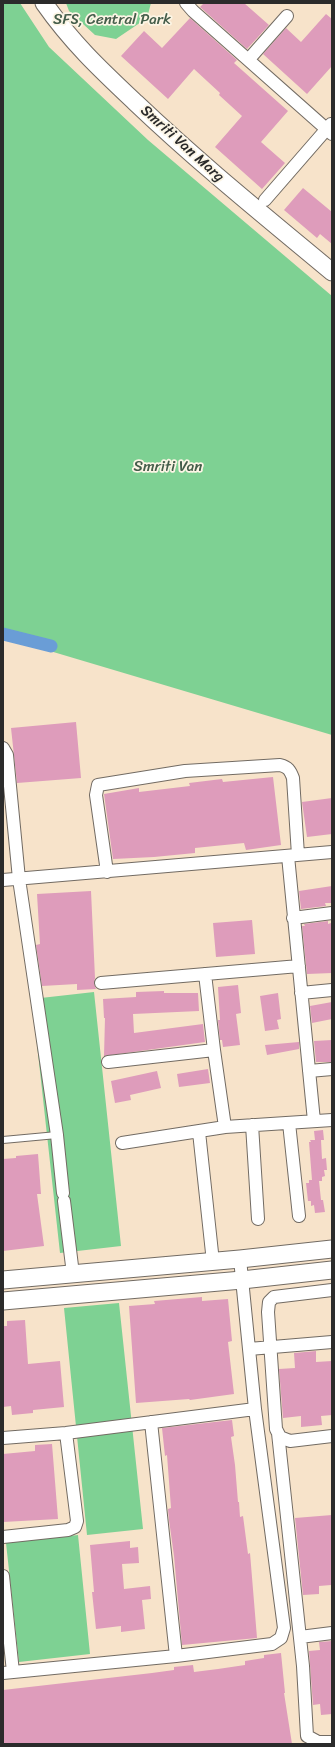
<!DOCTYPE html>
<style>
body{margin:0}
#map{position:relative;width:335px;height:1747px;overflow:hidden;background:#f7e3ca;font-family:Sriracha,sans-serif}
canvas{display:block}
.frame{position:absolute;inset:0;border:4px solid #2b2b2b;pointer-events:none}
</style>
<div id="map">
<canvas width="335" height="1747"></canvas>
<div class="frame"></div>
</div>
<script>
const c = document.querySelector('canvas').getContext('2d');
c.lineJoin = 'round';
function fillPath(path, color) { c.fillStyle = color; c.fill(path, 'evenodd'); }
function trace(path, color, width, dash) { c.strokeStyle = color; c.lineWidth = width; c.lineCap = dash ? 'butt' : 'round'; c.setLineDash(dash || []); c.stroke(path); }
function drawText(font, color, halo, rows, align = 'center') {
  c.font = font + ' Sriracha,sans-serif'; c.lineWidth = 3.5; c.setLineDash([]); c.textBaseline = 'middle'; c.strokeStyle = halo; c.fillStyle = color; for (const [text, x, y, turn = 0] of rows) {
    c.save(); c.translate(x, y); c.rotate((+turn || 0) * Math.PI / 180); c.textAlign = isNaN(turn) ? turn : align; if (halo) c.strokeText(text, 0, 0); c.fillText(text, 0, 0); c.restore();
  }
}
fillPath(new Path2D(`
 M3,3H20L49,47L148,140L332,296V735L3,637Z
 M66,3H151L147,18L116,39L95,35L69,11Z
 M94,992L121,1246L60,1253L32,999Z
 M119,1303L143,1529L87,1535L64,1308Z
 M78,1535L90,1654L19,1662L6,1543Z`), '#7ed193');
trace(new Path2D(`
 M3,634L51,646`), '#6a9dd6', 13);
fillPath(new Path2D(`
 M204,3H244L269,25L247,49L200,7Z
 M326,14L332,19V66L307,94L263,54L286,28L301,42Z
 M190,18L237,60L234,63L288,111L261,142L285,163L262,189L215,147L242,116L219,95L220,93L194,69L168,99L121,56L144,31L162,48Z
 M303,188L332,212V244L320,234L317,238L284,210Z
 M76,722L81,778L17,783L11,728Z
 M273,777L281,845L246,850L244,843L195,848V853L154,857L113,859L104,794L139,788V792L190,786L189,783L222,779L223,782Z
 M332,798V834L307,837L302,802Z
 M332,886V903H325L326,906L301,909L299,891Z
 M91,891L95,978L94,983L96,989L77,990V984L42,986L36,945L40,944L37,894Z
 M252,920L255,954L216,957L213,923Z
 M328,921V924L331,923L332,973L307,974L302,926H305L304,924Z
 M238,985L241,1013L236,1014L240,1045L223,1047L222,1040H220L218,1020H220L218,987Z
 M164,991V993H198L199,1011L133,1014L134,1033L203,1024L205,1042L104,1056L105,1018H104L103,999L136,997V992Z
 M278,993L281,1019L277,1020L279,1029L265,1031L260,996Z
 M332,1002V1019L312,1023L310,1006Z
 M332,1040V1062H316L314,1041Z
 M299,1042V1049L267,1055L265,1045Z
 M208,1069L210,1083L179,1087L177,1074Z
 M157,1071L161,1088L130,1095L131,1100L115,1103L111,1081Z
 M323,1130L324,1140H321L322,1159L326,1158L327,1170H324L325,1176L322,1177V1181H319L321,1200H323L325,1212L315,1213L314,1205L311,1206V1201H308L306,1183H309V1180H312L309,1142H311L310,1140H315L314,1131Z
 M38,1154L41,1194H37L44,1246L3,1251V1159L16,1158V1156Z
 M202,1297V1301L228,1299L232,1341L228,1342L234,1394L190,1400L189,1399L136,1403L129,1306L155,1304L154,1301Z
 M25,1320L28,1364L60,1361L64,1407L33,1410V1413L12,1415L11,1406L3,1407V1326H7V1321Z
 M316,1351V1362L332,1361V1415L321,1416L322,1425L301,1427V1416L283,1418L279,1369L295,1368L294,1353Z
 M232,1420L234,1436L231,1437L235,1465L238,1502H239L240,1517L243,1516L248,1554L250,1553L257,1638L182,1645L174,1556L169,1520L168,1509L171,1508L167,1455L165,1456L162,1428Z
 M52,1444L58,1519L3,1522V1454L35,1451V1445Z
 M332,1515L331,1585L319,1586V1594L303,1595L295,1518Z
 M130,1541V1548L138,1547L139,1563L122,1564L124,1589L150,1586L151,1599L142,1600L145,1629L121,1632V1626L96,1629L92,1592H94L90,1545Z
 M332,1641V1714L321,1715L320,1704L313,1705L309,1651L320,1650L319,1642Z
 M281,1653L285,1693H284L292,1744H3V1690L152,1673L174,1670V1667L193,1665L194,1672L218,1669L245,1665V1661L264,1658V1655Z`), '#de9cbb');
const lane = new Path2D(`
 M3,1140L57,1135`);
const street = new Path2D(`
 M186,3L193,11L332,134
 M249,59L287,16
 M265,200L331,124
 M3,748L7,755L19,879L57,1135L63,1193
 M288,856L314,1121
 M107,872L96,795L98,785L185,771L280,765C288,767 290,770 293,778L298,855
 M3,880L332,852
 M293,918L332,913
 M205,974L214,1050L225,1127
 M101,983L299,966
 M301,993L332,990
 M108,1062L214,1050
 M309,1071L332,1069
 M289,1123L299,1216
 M252,1125L258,1219
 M199,1132L213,1262
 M122,1143L225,1127L332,1120
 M64,1201L73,1274
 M332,1290L274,1297L269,1302L268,1312L276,1429L280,1437L290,1441L332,1436
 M249,1349L332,1342
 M151,1422L176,1656
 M278,1433L303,1666L307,1736L318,1742H332
 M3,1438L66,1433L255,1409
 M3,1537L68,1530L75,1527L77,1521L66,1433
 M3,1576L13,1672
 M300,1637L332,1633
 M3,1673L176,1656L272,1644L281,1638L284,1628L255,1409L240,1259`);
const secondary = new Path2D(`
 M44,3C72,43 101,70 136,103C199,163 266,217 332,272
 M3,1280L240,1259L332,1249
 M3,1301L242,1280L332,1270`);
trace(lane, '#726b63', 8);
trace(street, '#726b63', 14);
trace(secondary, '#726b63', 19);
trace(lane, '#fff', 6);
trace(street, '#fff', 12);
trace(secondary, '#fff', 17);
drawText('15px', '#445d4a', '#fcf5e5', [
 ["SFS, Central Park",112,20],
 ["Smriti Van",168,467]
]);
drawText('15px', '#2b2b2b', '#fcf5e5', [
 ["Smriti Van Marg",182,144,42]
]);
</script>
